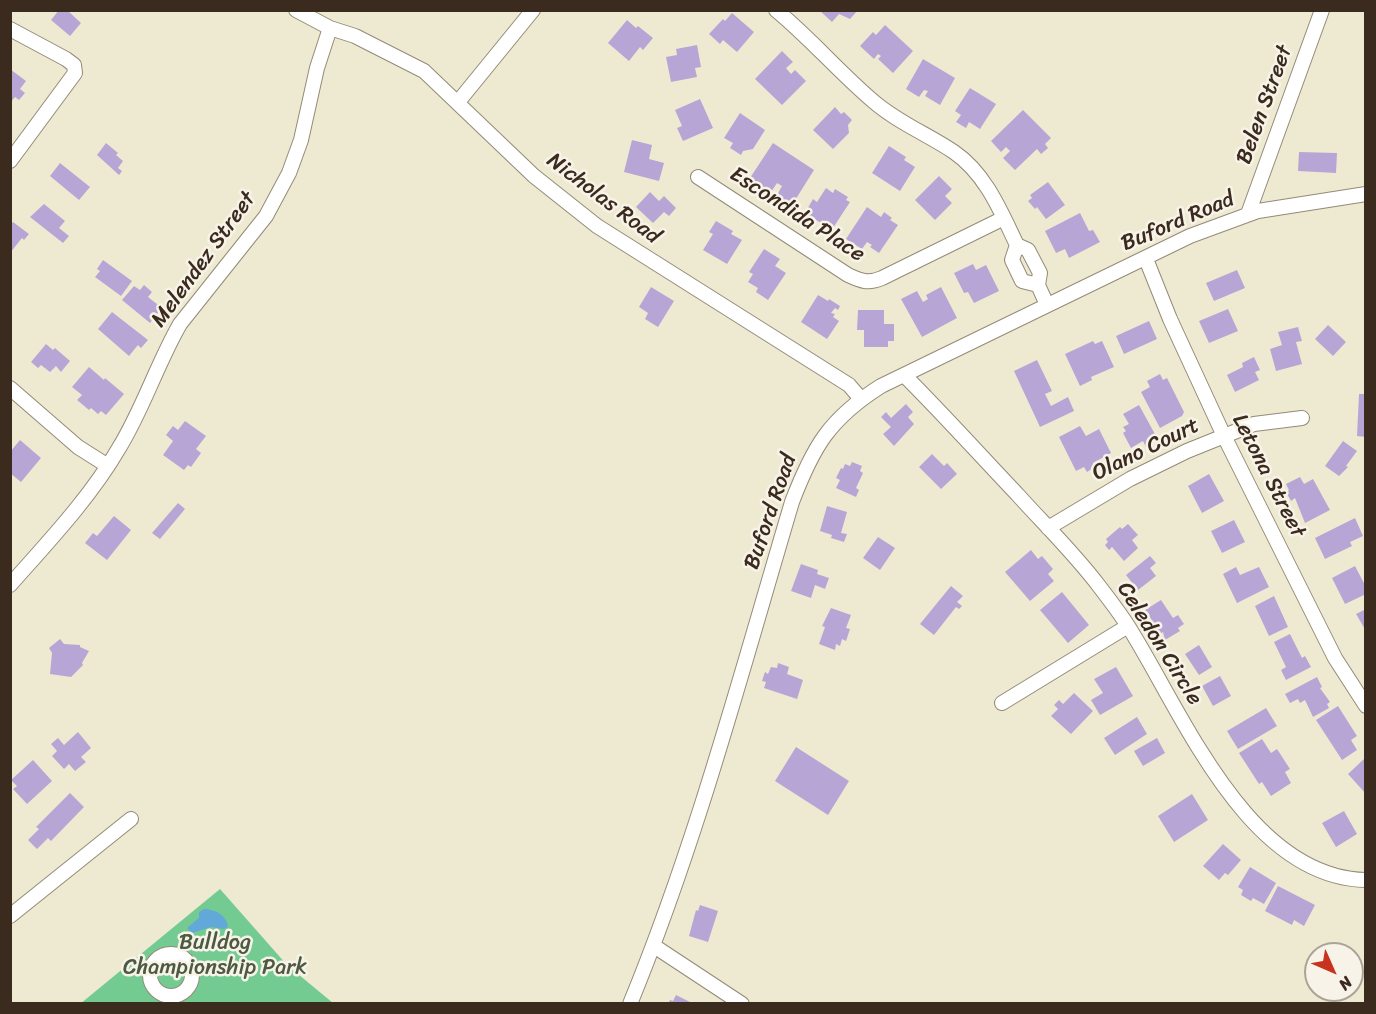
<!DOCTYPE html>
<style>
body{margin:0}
#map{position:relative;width:1376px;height:1014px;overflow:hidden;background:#eeead2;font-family:Sriracha,sans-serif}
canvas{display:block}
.frame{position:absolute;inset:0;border:12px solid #3b2a1e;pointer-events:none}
.north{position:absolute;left:1304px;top:942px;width:60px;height:60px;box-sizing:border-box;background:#f7f3e8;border:2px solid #aca397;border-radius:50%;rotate:135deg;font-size:16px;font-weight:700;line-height:24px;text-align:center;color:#3b2a1e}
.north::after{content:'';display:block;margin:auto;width:21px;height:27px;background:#c8321e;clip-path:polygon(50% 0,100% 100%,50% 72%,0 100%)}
</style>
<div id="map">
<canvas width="1376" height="1014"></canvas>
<div class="frame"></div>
<div class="north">N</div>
</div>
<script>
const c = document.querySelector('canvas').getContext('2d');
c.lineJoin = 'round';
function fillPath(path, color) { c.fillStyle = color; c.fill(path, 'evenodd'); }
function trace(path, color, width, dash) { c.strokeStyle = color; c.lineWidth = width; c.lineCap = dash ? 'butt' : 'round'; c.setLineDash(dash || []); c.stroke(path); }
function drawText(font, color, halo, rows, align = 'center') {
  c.font = font + ' Sriracha,sans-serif'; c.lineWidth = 5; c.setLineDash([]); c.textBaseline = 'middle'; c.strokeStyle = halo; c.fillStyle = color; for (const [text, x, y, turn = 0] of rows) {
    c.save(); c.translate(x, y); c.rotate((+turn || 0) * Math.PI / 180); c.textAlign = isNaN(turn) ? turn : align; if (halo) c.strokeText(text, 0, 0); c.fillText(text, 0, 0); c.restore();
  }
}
fillPath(new Path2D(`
 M220,889L287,965L333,1003L80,1004Z`), '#73cb91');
fillPath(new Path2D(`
 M204,909C214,909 227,915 228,927L224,929L211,927L192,933L187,928L199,918V912Z`), '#62a8d8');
fillPath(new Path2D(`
 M59,10H67L81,23L70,36L51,20Z
 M819,10H858L850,19L839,14L832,22Z
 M732,13L754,32L737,52L723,40L720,44L709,34L723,19L725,21Z
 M627,20L636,28L638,26L653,38L643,50L640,47L629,61L608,43Z
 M885,25L913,51L893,73L878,59L881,56L878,54L874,59L860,46L873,32L876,35Z
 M697,45L701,67L695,68L697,77L671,82L666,57L677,55L676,49Z
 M782,51L793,62L786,68L791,74L795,70L806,81L782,105L755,79Z
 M923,59L955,78L940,105L925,96L928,91L924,90L919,97L906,89Z
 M10,69L26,81L20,89L25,93L19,100L15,97L10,103Z
 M970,88L996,104L980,129L969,122L966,128L956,122L961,115L955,111Z
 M700,99L713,128L683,141L677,128L682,126L675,110Z
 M835,107L841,114L844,112L852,120L848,125L849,133L833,149L813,130Z
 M1023,110L1051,138L1045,144L1048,148L1041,154L1037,149L1015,170L1003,158L1010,151L1006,147L1001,152L991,141Z
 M740,113L765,130L753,149L743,151L741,155L730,148L733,143L724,138Z
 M632,140L652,145L649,159L664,163L659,181L624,172Z
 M106,143L118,153L116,155L123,161L118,168L122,171L119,175L97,155Z
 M773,143L814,170L792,205L777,195L782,186L777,183L771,192L750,178Z
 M889,146L906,157L904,160L915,167L900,191L872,173Z
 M1299,152L1337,153L1336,173L1298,171Z
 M60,163L90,187L79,200L50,176Z
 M939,176L952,189L945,196L952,203L935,220L915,200Z
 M1048,182L1065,205L1046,219L1037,207L1035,209L1028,201L1032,198L1030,195Z
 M826,188L833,193L835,189L848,197L846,200L850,202L833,228L823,221L821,223L805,213L813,199L817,202Z
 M650,192L659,201L664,196L676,208L669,216L664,212L653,223L636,207Z
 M44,204L65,221L59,228L69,236L63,243L30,217Z
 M867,207L881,217L884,212L892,218L890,220L898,225L879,253L870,247L872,245L867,242L862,249L846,239Z
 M1080,213L1089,231L1093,230L1100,242L1069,258L1065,249L1056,253L1045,231Z
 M716,221L733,231L731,234L742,240L727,264L703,250L713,234L709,232Z
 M13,222L29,234L24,240L22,238L10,253V225Z
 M764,249L780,259L775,266L786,273L768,300L756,292L758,288L748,282L753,274L749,272Z
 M103,260L132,281L121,296L95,277L100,271L97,269Z
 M973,264L976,270L986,265L999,291L974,303L968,292L964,293L954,273Z
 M1237,270L1245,288L1214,301L1206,283Z
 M144,285L152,292L148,297L162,308L150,323L122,300L134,286L140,290Z
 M651,287L674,301L658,327L645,319L648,313L639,307Z
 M941,287L957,318L922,337L901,299L917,291L923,302L928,299L926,295Z
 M818,295L828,301L829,299L840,306L838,310L835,308L831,313L835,314L833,317L839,321L827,339L801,322Z
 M1228,309L1238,331L1209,343L1199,321Z
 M858,310H884V324H894V341H888V347H864V330H857Z
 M112,312L148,340L141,348L138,345L129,356L98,329Z
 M1149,321L1157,339L1124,354L1116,336Z
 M1328,325L1346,342L1333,356L1315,339Z
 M1298,327L1302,341L1296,342L1302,364L1276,371L1270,349L1282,345L1278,332Z
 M1093,341L1095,344L1102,341L1114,367L1091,377L1092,380L1080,386L1065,354Z
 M46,344L53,350L55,348L70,361L61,372L56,366L50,372L41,365L38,368L31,362Z
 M1254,357L1260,370L1255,372L1259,380L1235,392L1227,375L1243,367L1242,363Z
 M1037,360L1052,391L1045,394L1051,406L1068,397L1074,411L1040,427L1014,371Z
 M89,367L104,380L105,378L124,394L106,415L101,411L98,414L91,408L89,410L77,400L82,395L72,387Z
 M1160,374L1163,380L1167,378L1184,412L1182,416L1160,428L1141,392L1150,387L1147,381Z
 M1359,394H1366V437L1357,436Z
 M906,404L913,412L908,417L914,424L894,446L883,434L891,427L881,417L886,412L891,418Z
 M1139,405L1156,436L1149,440L1152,444L1146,447L1143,441L1131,448L1123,433L1126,431L1123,427L1129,424L1123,414Z
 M185,421L206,436L196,449L201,453L191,467L188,465L184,470L163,455L173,441L166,435L173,426L178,430Z
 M1080,426L1086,436L1099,429L1111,453L1093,463V468L1087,472L1084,467L1076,471L1059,437Z
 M20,440L41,458L21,482L10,473V452Z
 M1343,441L1357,451L1346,466L1348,467L1339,476L1325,466Z
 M932,454L944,466L947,463L957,474L941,489L919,467Z
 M852,462L862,466L860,471L863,473L856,488L859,490L856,497L836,488L840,480L836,478L841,468L843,469L845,464L850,466Z
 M1209,474L1224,501L1202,513L1188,486Z
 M1300,477L1304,484L1313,479L1330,510L1305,523L1295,498L1291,501L1286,492L1289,490L1286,484Z
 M178,503L185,509L160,539L152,533Z
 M827,506L847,512L841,533L847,534L844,542L831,538L832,535L820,531Z
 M114,516L131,530L107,560L85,543L93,533L97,536Z
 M1355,518L1363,536L1350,542L1352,546L1325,559L1315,538Z
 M1234,520L1245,542L1222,553L1211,531Z
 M1128,524L1138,535L1132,540L1138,548L1124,561L1112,547L1109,550L1105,545L1108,542L1106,539L1120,527L1122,529Z
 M878,537L895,548L880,570L863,558Z
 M1031,550L1038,559L1042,556L1053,569L1048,574L1054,581L1030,601L1005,572Z
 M1150,556L1156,563L1150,568L1156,576L1138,590L1126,575Z
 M801,564L818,570L817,574L829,578L825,589L815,585L811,598L791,591Z
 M1355,566L1366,587V594L1345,604L1332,578Z
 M1236,567L1240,575L1259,567L1269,587L1237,603L1223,574Z
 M951,586L963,596L957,602L962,606L959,609L956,607L934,635L920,624Z
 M1062,592L1089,625L1068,643L1040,610Z
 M1274,596L1288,627L1269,636L1255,606Z
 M1161,600L1173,618L1178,615L1184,624L1178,628L1180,631L1165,640L1163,632L1156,637L1151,629L1156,626L1145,610Z
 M831,608L851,615L846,628L850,629L846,641L842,639L840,646L836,644L835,650L819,644L825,627L822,626Z
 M1366,609V631L1356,614Z
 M1290,634L1302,658L1305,656L1311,667L1286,680L1281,670L1286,667L1274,642Z
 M60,639L64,644L80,645V647L89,651L82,663L83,665L71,677L50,674L52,653L49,648Z
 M1199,645L1212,667L1199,675L1185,654Z
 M778,663L789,667L787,674L803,680L797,699L764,688L766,682L762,681L765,672L768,674L771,667L777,668Z
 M1116,667L1133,696L1100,715L1091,700L1103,693L1094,679Z
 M1220,676L1231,696L1213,706L1202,686Z
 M1317,677L1322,687L1320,688L1330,702L1327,704L1329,708L1313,717L1305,700L1300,703L1298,699L1290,703L1285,694Z
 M1074,693L1093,711L1071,734L1051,716L1058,709L1054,705L1059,700L1063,704Z
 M1338,706L1357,736L1351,740L1357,750L1342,760L1316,720Z
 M1266,708L1277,726L1238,749L1227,731Z
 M1137,717L1147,734L1115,755L1104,738Z
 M78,732L91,748L81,757L86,762L75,771L69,764L64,769L52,756L57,751L51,744L58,738L64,745Z
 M1157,738L1165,753L1143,766L1134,751Z
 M1262,739L1271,753L1277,749L1290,769L1285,772L1291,783L1271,796L1262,782L1259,784L1239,753Z
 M796,747L849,781L828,815L775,781Z
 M1364,759L1366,761V794L1348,774Z
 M33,760L52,781L27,804L13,789L17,786L11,780Z
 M70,793L84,807L51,841L48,838L37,849L28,840L39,829L36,827Z
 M1192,794L1208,820L1174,842L1158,816Z
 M1344,811L1357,834L1336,847L1322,823Z
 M1223,844L1241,860L1228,875L1225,873L1219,880L1203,866Z
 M1250,867L1276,883L1264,904L1253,898L1251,901L1241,895L1243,890L1238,887Z
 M1278,886L1315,905L1304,926L1294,920L1292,925L1265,911Z
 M700,905L718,911L708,942L689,936L696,910L698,911Z
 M676,995L694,1004H668L670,1000L673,1001Z`), '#b7a6d5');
const minor = new Path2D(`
 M296,10L330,28L355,36L424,71L534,176L597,226L849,385L861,399
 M776,10C810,38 839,72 873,101C897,122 927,134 954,152C986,174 1001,212 1017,245L1028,250L1040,273L1038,285L1047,305
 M10,29L66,59L74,65L75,73L10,161
 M458,102L533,10
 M698,177L848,275C861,281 868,284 882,278L1004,218
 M1248,214L1322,10
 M1017,245L1012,260L1022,281L1038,285
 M1146,259L1170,319L1224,436L1335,658L1366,706
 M905,376C943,414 980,455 1017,494C1044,524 1074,553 1099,586C1109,599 1119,612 1128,626C1182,711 1247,878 1366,880
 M10,388L78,447L108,466
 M1048,528L1130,479L1187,451L1254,424L1302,418
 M10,585C48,542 90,498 119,448C143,409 157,364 180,324L266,216L289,173L301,140L317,68L330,28
 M1002,703L1128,626
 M10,916L131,819
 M654,946L742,1004
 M150 975a21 21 0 1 1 42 0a21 21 0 1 1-42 0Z
 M630,1004C697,841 742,670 792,502C813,447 829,419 881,386L1190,236L1258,211L1366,194`);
trace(minor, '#948a78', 16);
trace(minor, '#fff', 14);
drawText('22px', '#3b2a1e', '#f7f3e8', [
 ["Belen Street",1265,105,-70],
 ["Nicholas Road",603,199,37],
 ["Escondida Place",797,215,33],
 ["Buford Road",1178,222,-23],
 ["Melendez Street",204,260,-54],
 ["Olano Court",1146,450,-26],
 ["Letona Street",1268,476,63],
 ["Buford Road",771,512,-71],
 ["Celedon Circle",1159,644,58]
]);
drawText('22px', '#4c5a40', '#f7f3e8', [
 ["Bulldog",215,943],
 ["Championship Park",215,968]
]);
</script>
